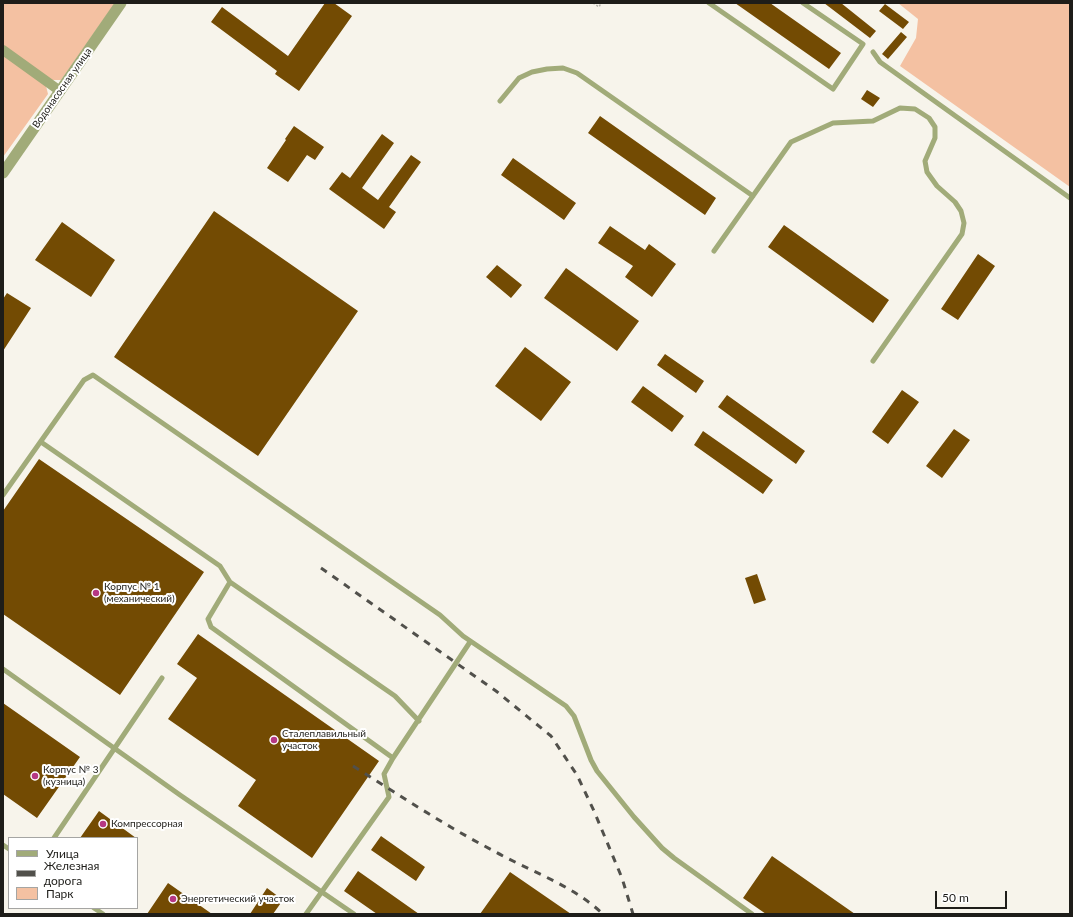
<!DOCTYPE html>
<meta charset="utf-8">
<style>
body{margin:0}
#map{position:relative;width:1073px;height:917px;overflow:hidden;background:#f7f4eb;font-family:Lato,sans-serif}
canvas{display:block}
.frame{position:absolute;inset:0;border:4px solid #1e1d19;pointer-events:none}
.legend{position:absolute;left:8px;top:837px;width:130px;height:72px;box-sizing:border-box;background:#fff;border:1px solid #a5a5a3;margin:0;padding:5px 7px;list-style:none;font-size:12px;color:#1e1d19}
.legend li{display:flex;align-items:center;gap:8px;height:20px}
.legend b{width:20px;border:1px solid #a5a5a3}
.scale{position:absolute;left:935px;top:891px;width:72px;height:18px;box-sizing:border-box;border:2px solid #1e1d19;border-top:0;padding-left:5px;font-size:12px;line-height:14px;white-space:nowrap;color:#1e1d19;-webkit-text-stroke:3px #fff;paint-order:stroke}
</style>
<div id="map">
<canvas width="1073" height="917"></canvas>
<div class="frame"></div>
<ul class="legend">
<li><b style="height:5px;background:#a1ab79"></b>Улица</li>
<li><b style="height:5px;background:#51504b"></b>Железная дорога</li>
<li><b style="height:11px;background:#f4c1a2"></b>Парк</li>
</ul>
<div class="scale">50 m</div>
</div>
<script>
const c = document.querySelector('canvas').getContext('2d');
c.lineJoin = 'round';
function fillPath(path, color) { c.fillStyle = color; c.fill(path, 'evenodd'); }
function trace(path, color, width, dash) { c.strokeStyle = color; c.lineWidth = width; c.lineCap = dash ? 'butt' : 'round'; c.setLineDash(dash || []); c.stroke(path); }
function drawText(font, color, halo, rows, align = 'center') {
  c.font = font + ' Lato,sans-serif'; c.lineWidth = 4; c.setLineDash([]); c.textBaseline = 'middle'; c.strokeStyle = halo; c.fillStyle = color; for (const [text, x, y, turn = 0] of rows) {
    c.save(); c.translate(x, y); c.rotate((+turn || 0) * Math.PI / 180); c.textAlign = isNaN(turn) ? turn : align; if (halo) c.strokeText(text, 0, 0); c.fillText(text, 0, 0); c.restore();
  }
}
fillPath(new Path2D(`
 M3,3H115L61,80H51L3,45Z
 M898,3H1070V187L900,66L916,38L918,19Z
 M3,55L46,86L48,94L3,157Z`), '#f4c1a2');
fillPath(new Path2D(`
 M325,3H334L352,16L299,91L275,74L277,71L211,22L222,7L288,56Z
 M735,3H770L841,53L829,69Z
 M824,3H841L876,31L870,38Z
 M885,4L909,22L903,29L879,11Z
 M901,32L907,37L888,59L882,54Z
 M867,90L880,98L873,107L861,99Z
 M600,116L716,198L705,215L588,133Z
 M294,126L324,147L315,160L307,155L288,182L267,168L286,140L285,139Z
 M382,134L394,143L362,188L378,200L411,155L421,162L389,207L396,212L384,229L329,189L342,172L350,178Z
 M513,158L576,203L564,220L501,175Z
 M214,211L358,311L258,456L114,357Z
 M62,222L115,260L91,297L35,260Z
 M784,225L889,300L873,323L768,247Z
 M610,226L645,250L649,244L676,264L652,297L625,277L633,266L598,243Z
 M978,254L995,266L958,320L941,309Z
 M497,265L522,285L511,298L486,277Z
 M566,268L639,321L617,351L544,298Z
 M7,293L31,308L3,351V299Z
 M525,347L571,382L541,421L495,386Z
 M665,354L704,381L696,393L657,365Z
 M643,386L684,416L672,432L631,402Z
 M902,390L919,402L888,444L872,432Z
 M727,395L805,451L796,464L718,407Z
 M954,429L970,440L942,478L926,466Z
 M703,431L773,480L763,494L694,445Z
 M39,459L204,572L120,695L3,614V511Z
 M757,574L766,600L754,604L745,578Z
 M198,634L379,761L312,858L238,806L256,780L168,719L197,678L177,664Z
 M3,703L80,757L37,818L3,794Z
 M99,811L136,838H80Z
 M381,836L425,867L416,881L371,850Z
 M772,856L855,914H766L743,898Z
 M358,871L419,914H377L344,891Z
 M510,872L571,914H480Z
 M168,883L212,914H147Z
 M267,888L283,900L273,914H250Z`), '#734b03');
trace(new Path2D(`
 M593,3L599,7L601,3`), '#b0aea6', 1.5, [2, 2]);
trace(new Path2D(`
 M709,3L833,89L863,44L803,3
 M873,52L880,62L1070,198
 M500,101L519,78L532,72L547,69L563,68L577,73L753,196
 M714,251L791,142L833,123L873,121L900,108L915,109L929,118L935,127V138L925,161L927,172L937,186L955,202L961,211L964,223L962,234L873,361
 M41,442L220,566L230,582L395,696L419,721
 M3,495L84,380L93,375L440,615L463,636L566,706L574,716L591,760L597,771L634,817L662,848L674,858L752,914
 M230,582L208,619L211,627L393,758
 M3,669L180,795L354,914
 M54,838L162,678
 M3,845L9,849
 M94,908L103,914
 M306,914L389,797L384,774L393,758L470,642`), '#a1ab79', 5);
trace(new Path2D(`
 M3,50L60,91`), '#a1ab79', 10);
trace(new Path2D(`
 M3,173L121,3`), '#a1ab79', 11);
trace(new Path2D(`
 M321,568L496,691L551,736L577,775L594,811L622,878L633,914
 M353,766C399,795 444,825 492,850C529,871 571,884 603,914`), '#51504b', 3, [7, 7]);
for (const [x, y, r, color] of [
 [96,593,4,"#b63783"],
 [274,740,4,"#b63783"],
 [35,776,4,"#b63783"],
 [103,824,4,"#b63783"],
 [173,899,4,"#b63783"]
]) { const dot = new Path2D(); dot.arc(x, y, r, 0, 2 * Math.PI); c.fillStyle = color; c.fill(dot); trace(dot, '#fff', 1.5); }
drawText('10px', '#1e1d19', '#fff', [
 ["Водонасосная улица",62,88,-55]
]);
drawText('10px', '#1e1d19', '#fff', [
 ["Корпус № 1",104,587],
 ["(механический)",104,599],
 ["Сталеплавильный",282,734],
 ["участок",282,746],
 ["Корпус № 3",43,770],
 ["(кузница)",43,782],
 ["Компрессорная",111,824],
 ["Энергетический участок",181,899]
], 'left');
</script>
